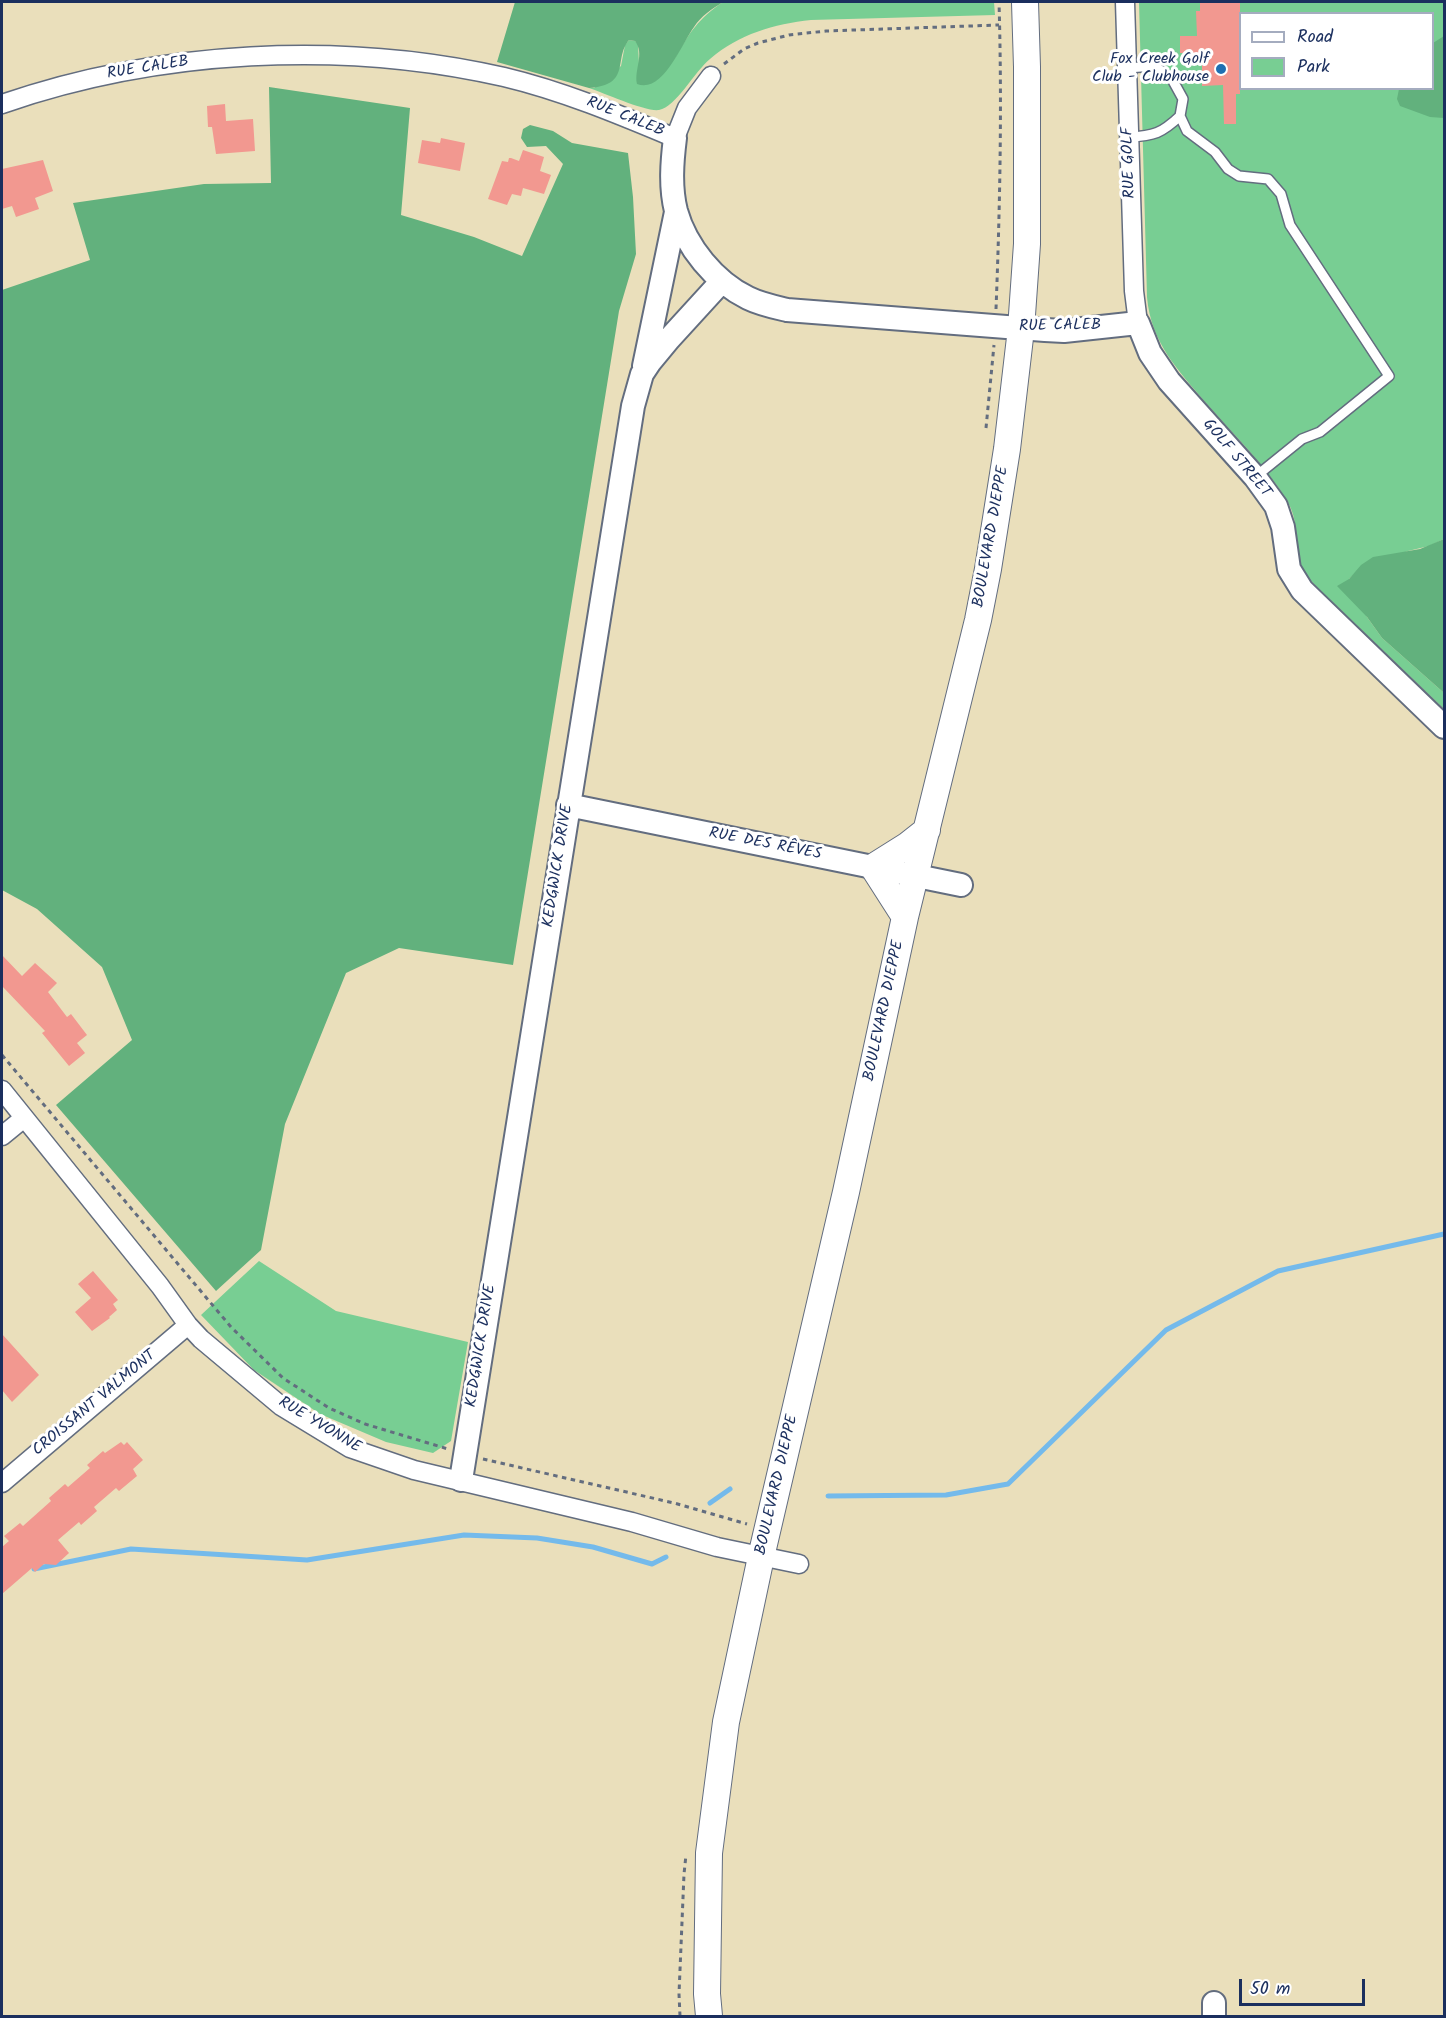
<!DOCTYPE html>
<meta charset="utf-8">
<style>
body{margin:0}
#map{position:relative;width:1446px;height:2018px;overflow:hidden;background:#eadfbb;font-family:Kalam,sans-serif}
canvas{display:block}
.frame{position:absolute;inset:0;border:3px solid #1b2f5e;pointer-events:none}
.legend{position:absolute;left:1239px;top:12px;width:195px;height:78px;box-sizing:border-box;background:#fff;border:2px solid #a4acbf;margin:0;padding:8px 10px;list-style:none;font-size:18px;color:#1b2f5e}
.legend li{display:flex;align-items:center;gap:12px;height:30px}
.legend b{width:30px;border:2px solid #a4acbf}
.scale{position:absolute;left:1239px;top:1979px;width:126px;height:27px;box-sizing:border-box;border:3px solid #1b2f5e;border-top:0;padding-left:8px;font-size:18px;line-height:21px;white-space:nowrap;color:#1b2f5e;-webkit-text-stroke:4px #fff;paint-order:stroke}
</style>
<div id="map">
<canvas width="1446" height="2018"></canvas>
<div class="frame"></div>
<ul class="legend">
<li><b style="height:8px;background:#fff"></b>Road</li>
<li><b style="height:16px;background:#78ce93"></b>Park</li>
</ul>
<div class="scale">50 m</div>
</div>
<script>
const c = document.querySelector('canvas').getContext('2d');
c.lineJoin = 'round';
function fillPath(path, color) { c.fillStyle = color; c.fill(path, 'evenodd'); }
function trace(path, color, width, dash) { c.strokeStyle = color; c.lineWidth = width; c.lineCap = dash ? 'butt' : 'round'; c.setLineDash(dash || []); c.stroke(path); }
function drawText(font, color, halo, rows, align = 'center') {
  c.font = font + ' Kalam,sans-serif'; c.lineWidth = 6; c.setLineDash([]); c.textBaseline = 'middle'; c.strokeStyle = halo; c.fillStyle = color; for (const [text, x, y, turn = 0] of rows) {
    c.save(); c.translate(x, y); c.rotate((+turn || 0) * Math.PI / 180); c.textAlign = isNaN(turn) ? turn : align; if (halo) c.strokeText(text, 0, 0); c.fillText(text, 0, 0); c.restore();
  }
}
fillPath(new Path2D(`
 M723,2H994L995,15L811,20C774,24 739,34 710,59C695,71 676,107 659,110C646,112 604,93 589,88H594L621,66L625,45L629,40L635,41L638,44L639,64L675,58C689,33 699,18 723,2Z
 M1139,2H1444V539L1429,546L1408,551L1355,573L1349,579L1367,617L1382,638L1444,693V709L1324,594C1315,585 1305,576 1301,565C1294,542 1300,521 1286,499C1264,464 1233,434 1206,403C1178,370 1151,343 1147,297ZM1240,14H1432V88H1240Z
 M259,1261L336,1311L468,1342L451,1441L433,1453L386,1442L320,1414L254,1370L201,1315Z`), '#78ce93');
fillPath(new Path2D(`
 M515,2H723C712,9 701,16 694,27C682,43 663,94 637,84C634,69 645,54 635,41L629,40C613,59 632,85 589,88L497,62Z
 M1444,36V118L1430,117L1400,106L1397,99L1399,89L1432,88L1433,43Z
 M269,87L410,108L401,215L474,237L522,256L563,164L546,146L527,147L521,138L523,129L530,125L553,131L572,143L628,153L633,197L636,254L619,311L513,965L399,948L346,973L285,1124L261,1250L216,1291L56,1105L132,1040L102,967L37,909L2,890V290L90,260L73,203L204,184L271,183Z
 M1444,539V693L1382,638L1367,617L1337,586L1349,579L1361,565L1373,557L1420,549Z`), '#62b17d');
trace(new Path2D(`
 M828,1496L946,1495L1008,1484L1166,1330L1278,1271L1444,1234
 M710,1503L730,1489
 M34,1569L131,1549L307,1560L464,1535L537,1538L593,1547L652,1564L666,1557`), '#74baeb', 5);
fillPath(new Path2D(`
 M1200,2H1240V94H1236V124H1224L1223,85L1202,86V53H1180V36H1197L1196,11H1200Z
 M225,104L226,121L253,119L255,151L216,154L212,127H208L207,106Z
 M441,138L465,143L460,171L418,163L422,140L440,143Z
 M523,150L544,157L540,171L551,175L544,194L523,188L521,196L512,194L507,205L488,199L502,161L508,162L509,158H511L519,161Z
 M43,160L53,191L35,198L39,209L16,217L12,206L2,209V169Z
 M2,955L22,976L35,963L57,983L48,992L67,1017L71,1014L87,1035L77,1043L85,1053L69,1066L42,1033L45,1031L2,986Z
 M93,1271L118,1300L113,1304L117,1310L109,1317L110,1318L92,1331L75,1312L91,1298L78,1284Z
 M2,1334L39,1375L12,1402L2,1390Z
 M121,1442L124,1445L127,1442L143,1460L133,1469L137,1476L119,1491L116,1488L94,1507L97,1511L81,1525L79,1522L58,1540L69,1553L56,1565L44,1564L35,1572L32,1568L2,1594V1547L9,1541L4,1536L20,1523L23,1526L51,1501L49,1498L65,1484L68,1487L90,1468L87,1465L103,1451L105,1453Z`), '#f29890');
const service = new Path2D(`
 M1127,68L1155,66L1172,79L1183,99L1180,116L1187,131L1215,152L1228,169L1239,176L1268,179L1281,194L1290,225L1389,376L1320,432L1302,439L1255,477
 M1129,137C1154,136 1162,133 1180,116`);
const minor = new Path2D(`
 M1125,2L1134,291L1138,323
 M2,104C158,50 342,40 504,77C563,91 620,115 675,138L687,108L711,76
 M2,1090L160,1286L188,1325L201,1339L281,1406L350,1448L414,1470L632,1522L717,1547L799,1564
 M2,1136L24,1118
 M2,1483L188,1325`);
const tertiary = new Path2D(`
 M675,138C672,162 670,187 676,211C686,247 715,282 748,298C760,304 774,307 787,310L1045,330L1064,331L1138,323L1150,353L1169,381L1255,477L1276,506L1283,527L1289,569L1302,590L1444,727
 M644,366L676,212
 M568,805L961,885
 M461,1480L633,406L642,374L650,362L669,339L722,281
 M1214,2016V2003`);
const secondary = new Path2D(`
 M905,917L873,867L908,845L927,830
 M709,2016L707,1994L709,1853L726,1722L761,1557L846,1192L905,917L978,620L988,569L1007,449L1021,329L1027,244V67L1025,2`);
trace(service, '#636d7f', 12);
trace(minor, '#636d7f', 21);
trace(tertiary, '#636d7f', 26);
trace(secondary, '#636d7f', 28);
trace(new Path2D(`
 M724,64L744,49L758,43L789,35L826,31L999,25
 M996,309C1000,206 1002,104 999,2
 M986,428L994,345
 M2,1055L231,1327L283,1378L329,1408L365,1424L448,1449
 M483,1459L674,1503L747,1524
 M680,2016L679,1994L684,1874L686,1855`), '#636d7f', 3, [4.5, 4.5]);
trace(service, '#fff', 9);
trace(minor, '#fff', 18);
trace(tertiary, '#fff', 22);
trace(secondary, '#fff', 26);
for (const [x, y, r, color] of [
 [1221,69,6,"#1f6fb2"]
]) { const dot = new Path2D(); dot.arc(x, y, r, 0, 2 * Math.PI); c.fillStyle = color; c.fill(dot); trace(dot, '#fff', 2); }
drawText('16px', '#1b2f5e', '#fff', [
 ["Fox Creek Golf",1209,60],
 ["Club - Clubhouse",1209,78]
], 'right');
drawText('16px', '#1b2f5e', '#fff', [
 ["RUE CALEB",148,69,-9],
 ["RUE CALEB",625,118,22],
 ["RUE GOLF",1130,163,-92],
 ["RUE CALEB",1060,327,-1],
 ["GOLF STREET",1236,459,50],
 ["BOULEVARD DIEPPE",992,537,-80],
 ["RUE DES RÊVES",765,845,11],
 ["KEDGWICK DRIVE",559,866,-81],
 ["BOULEVARD DIEPPE",885,1011,-78],
 ["KEDGWICK DRIVE",482,1346,-81],
 ["CROISSANT VALMONT",95,1404,-40],
 ["RUE YVONNE",319,1426,31],
 ["BOULEVARD DIEPPE",778,1485,-77]
]);
</script>
